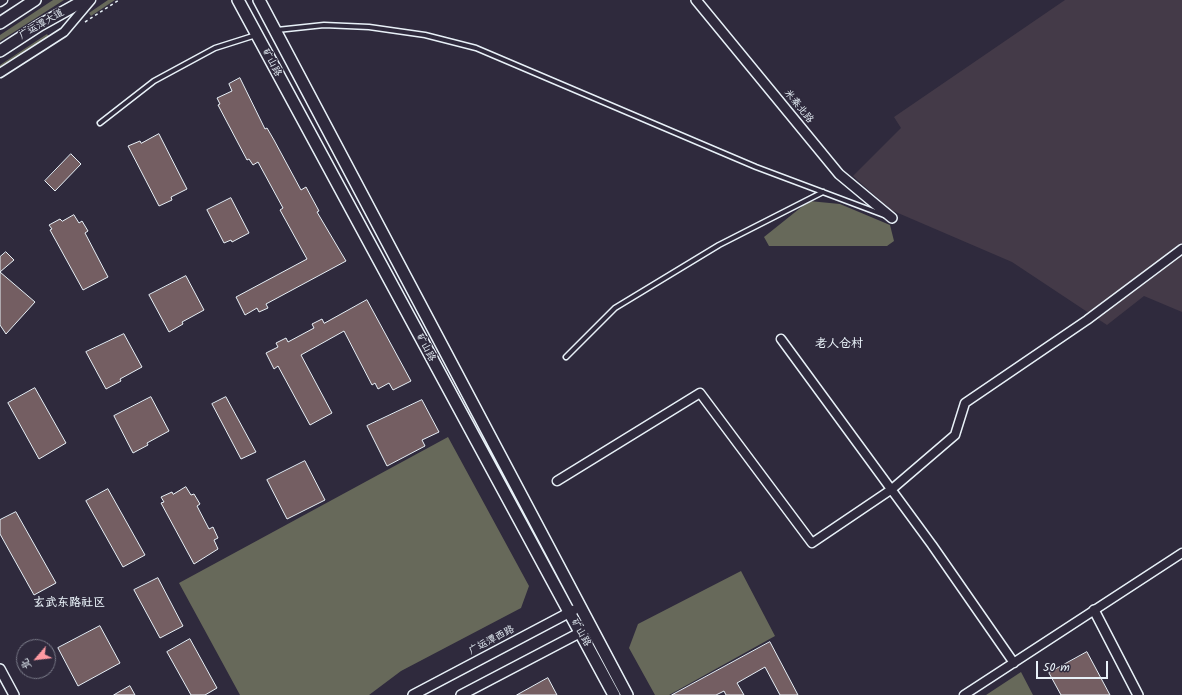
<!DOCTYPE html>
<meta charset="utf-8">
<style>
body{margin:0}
#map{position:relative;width:1182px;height:695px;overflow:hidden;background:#2f2a3d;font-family:Kalam,"LXGW WenKai TC",sans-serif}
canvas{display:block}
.north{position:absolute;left:16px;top:639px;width:40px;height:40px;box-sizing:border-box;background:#2f2a3d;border:1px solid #797a88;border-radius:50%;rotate:242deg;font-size:11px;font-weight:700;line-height:16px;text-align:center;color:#e8f1f8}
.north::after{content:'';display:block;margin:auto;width:14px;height:18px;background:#ff9aa2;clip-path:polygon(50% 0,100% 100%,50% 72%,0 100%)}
.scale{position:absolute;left:1036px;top:661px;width:72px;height:18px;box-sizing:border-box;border:2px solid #e8f1f8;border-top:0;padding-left:5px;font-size:12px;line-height:14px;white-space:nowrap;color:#e8f1f8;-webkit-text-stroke:3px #2f2a3d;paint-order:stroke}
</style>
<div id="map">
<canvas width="1182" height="695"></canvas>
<div class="north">北</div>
<div class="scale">50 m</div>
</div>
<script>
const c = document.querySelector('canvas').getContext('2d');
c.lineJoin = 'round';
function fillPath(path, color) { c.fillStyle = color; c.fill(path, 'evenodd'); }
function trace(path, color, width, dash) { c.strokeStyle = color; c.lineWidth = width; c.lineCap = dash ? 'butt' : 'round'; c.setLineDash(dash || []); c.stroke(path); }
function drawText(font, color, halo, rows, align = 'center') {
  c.font = font + ' Kalam,"LXGW WenKai TC",sans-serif'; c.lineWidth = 3; c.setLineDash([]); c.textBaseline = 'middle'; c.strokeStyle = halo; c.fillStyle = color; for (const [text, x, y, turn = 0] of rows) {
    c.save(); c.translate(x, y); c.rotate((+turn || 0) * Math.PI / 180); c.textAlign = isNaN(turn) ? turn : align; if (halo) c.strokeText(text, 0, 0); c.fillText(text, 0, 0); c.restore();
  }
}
fillPath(new Path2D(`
 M1065,0H1182V312L1144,296L1107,325L1012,262L891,210L853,176L901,128L894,117Z`), '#443a48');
fillPath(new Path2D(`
 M53,0H64L0,41V35Z
 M108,0H115L91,16L89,13Z
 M47,34L50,38L0,70V65Z
 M809,201L840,204L890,225L894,241L887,246H769L764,237Z
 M448,437L529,586L521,608L401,671L369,695H240L179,583Z
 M741,571L775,636L669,695H655L629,648L638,624Z
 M1021,672L1033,695H986Z`), '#67695a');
const building = new Path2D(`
 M240,78L265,129L267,128L274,140L301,190L306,187L319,211L317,212L346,261L266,304L268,308L259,312L257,308L245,315L236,297L307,259L280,210L283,208L258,162L253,165L249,159L247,160L218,105L220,104L217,98L232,91L229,84Z
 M159,134L187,189L171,197L172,200L159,206L128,146L140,141L141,143Z
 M71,154L81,164L55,191L45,181Z
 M231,198L249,233L232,242L231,240L224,243L207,210Z
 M74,215L79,223L82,221L88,231L85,233L108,277L83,290L50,230L52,229L49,225L60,219L62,221Z
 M6,252L14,260L0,272L35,302L6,334L0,325V257Z
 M186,276L204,310L182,322L183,324L169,332L149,295Z
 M367,300L411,381L393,390L389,383L378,389L375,383L372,385L344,331L301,355L332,413L310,425L278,366L274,369L266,353L278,347L276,343L286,338L288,342L314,328L312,324L322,319L324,323Z
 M124,334L142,367L120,379L121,381L106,389L86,352Z
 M35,388L66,443L39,459L8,403Z
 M151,397L169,431L147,443L148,445L133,453L114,416Z
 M226,397L256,452L241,459L212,404Z
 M422,400L439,432L422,440L425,446L387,466L367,426Z
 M305,461L325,500L287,519L267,480Z
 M186,487L191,495L194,494L200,504L197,506L209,529L213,527L218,538L214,540L218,549L194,564L161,503L164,502L161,497L172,492L173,494Z
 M108,489L145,555L123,567L86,501Z
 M16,512L56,583L34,595L0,534V520Z
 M158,578L183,626L160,638L134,590Z
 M100,626L120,663L78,686L58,648Z
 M190,639L217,688L205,695H191L167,652Z
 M770,642L798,695H780L765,667L737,683L744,695H726L724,691L716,695H672Z
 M1087,652L1110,695H1061L1049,673Z
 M548,678L557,695H517Z
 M130,686L135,695H114Z`);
fillPath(building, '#745e62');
trace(building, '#e8f1f8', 1);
const service = new Path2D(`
 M277,30L324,25L369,27L425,35L476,48L756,167L884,215
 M100,123L154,81L215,48L256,35
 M566,357L615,308L719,245L823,192`);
const minor = new Path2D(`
 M0,2L3,0
 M0,73L64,32L91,0
 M781,339L932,545L1014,663
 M557,481L700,393L812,543L892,489L955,435L965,403L1087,320L1182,249
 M964,695L1182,553`);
const tertiary = new Path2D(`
 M696,0L839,174L892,218
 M1094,610L1138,695
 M0,669L14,695
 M413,695L574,610
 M461,695L585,630`);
const secondary = new Path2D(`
 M238,0L614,695
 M259,0L627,695
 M0,23L35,0
 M0,51L40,25L85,0`);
trace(service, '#e8f1f8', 7);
trace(minor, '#e8f1f8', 11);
trace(tertiary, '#e8f1f8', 12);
trace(secondary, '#e8f1f8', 14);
trace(new Path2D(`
 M85,22L119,0`), '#e8f1f8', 1.5, [3, 3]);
trace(service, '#2f2a3d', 4);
trace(minor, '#2f2a3d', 8);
trace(tertiary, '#2f2a3d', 9);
trace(secondary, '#2f2a3d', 11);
drawText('10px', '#e8f1f8', '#2f2a3d', [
 ["广运潭大道",42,25,-30],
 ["矿山路",271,63,62],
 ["米秦北路",798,107,51],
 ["矿山路",425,348,62],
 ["矿山路",580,633,61],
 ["广运潭西路",492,641,-28]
]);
drawText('bold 12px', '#e8f1f8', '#2f2a3d', [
 ["老人仓村",839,345],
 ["玄武东路社区",69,604]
]);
</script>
